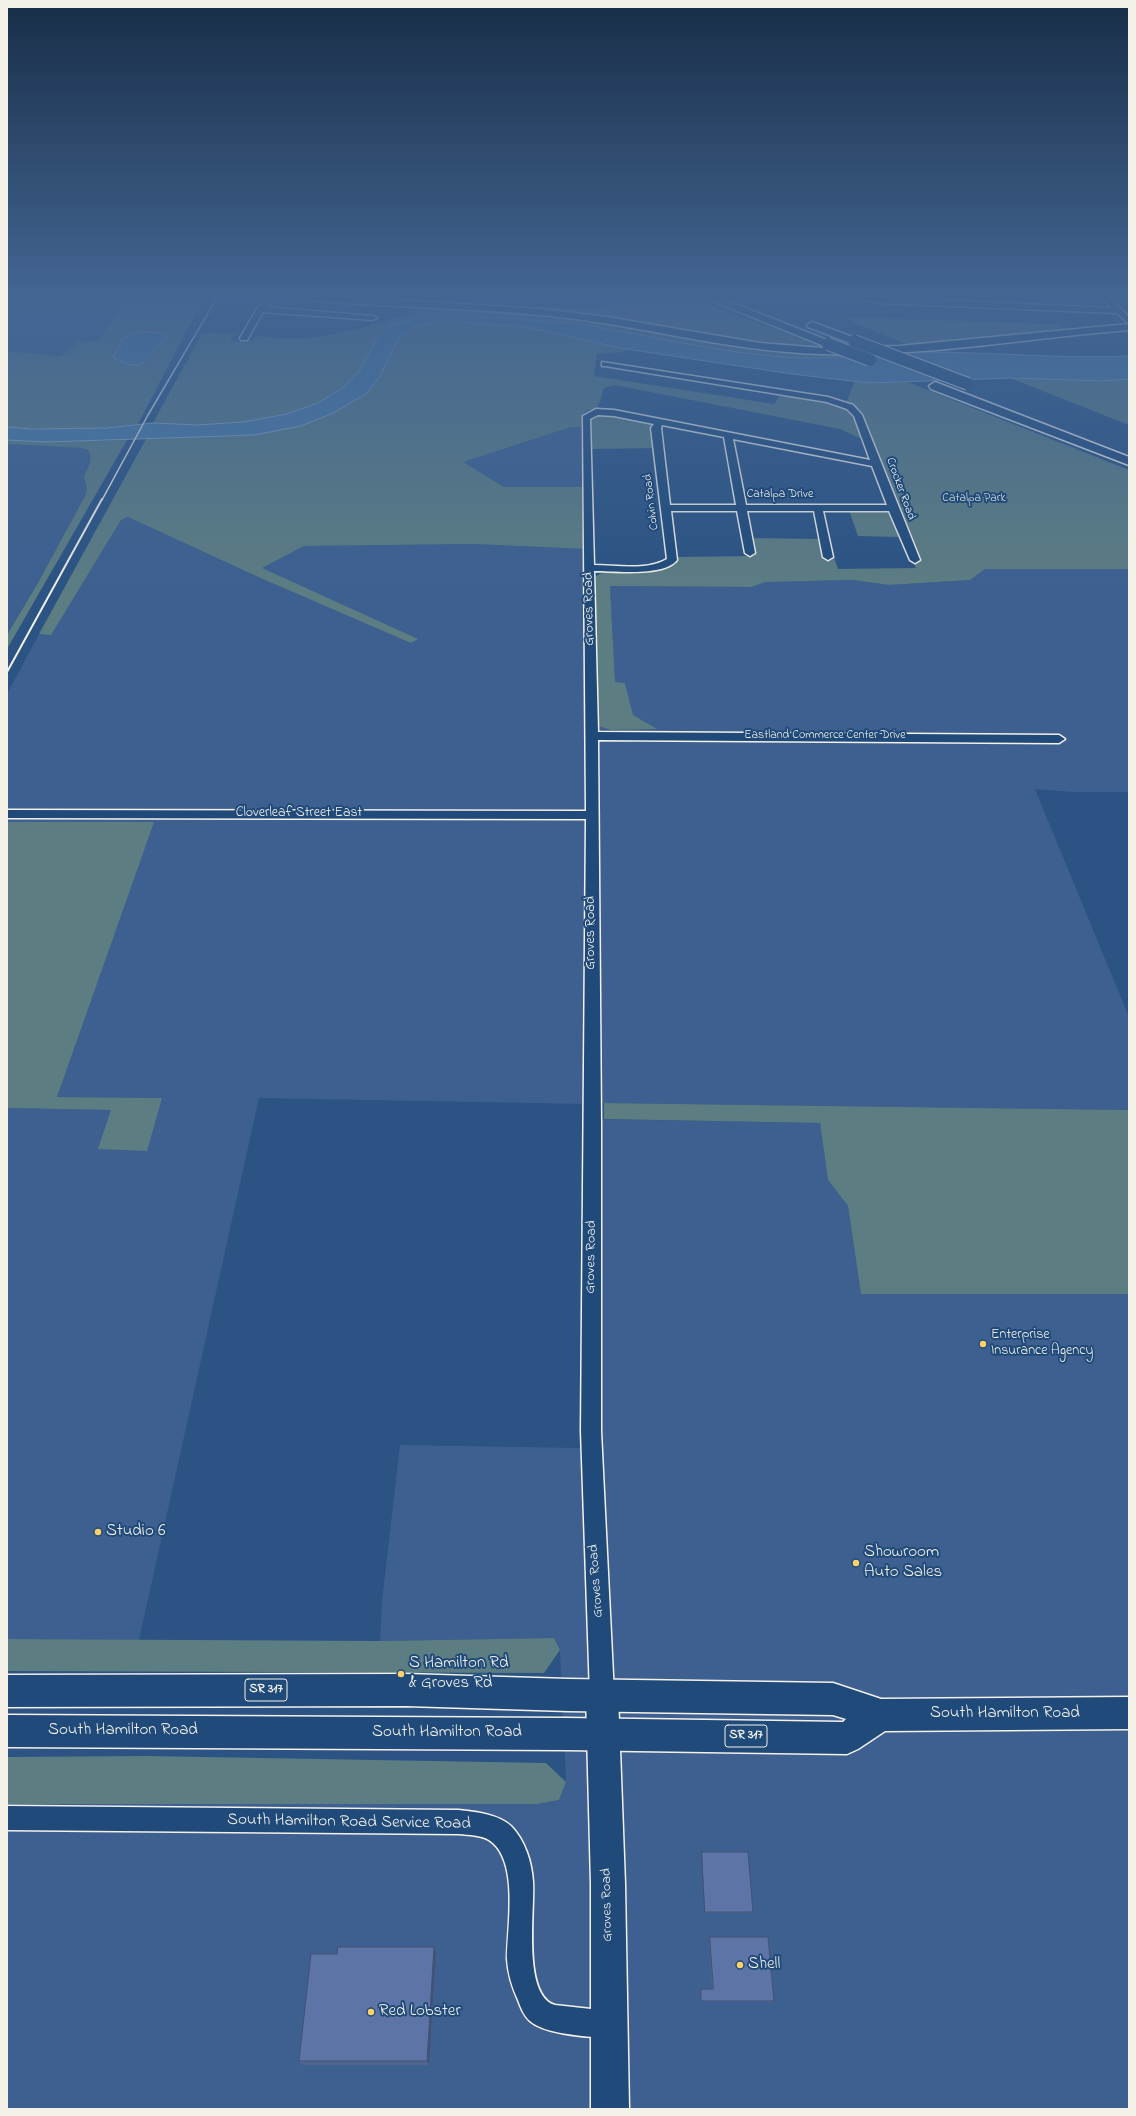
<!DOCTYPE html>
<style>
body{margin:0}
#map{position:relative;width:1136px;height:2116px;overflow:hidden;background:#2b5383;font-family:"Indie Flower",sans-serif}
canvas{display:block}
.frame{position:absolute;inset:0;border:8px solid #f4f1e8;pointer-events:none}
</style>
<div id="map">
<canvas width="1136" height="2116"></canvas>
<div class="frame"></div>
</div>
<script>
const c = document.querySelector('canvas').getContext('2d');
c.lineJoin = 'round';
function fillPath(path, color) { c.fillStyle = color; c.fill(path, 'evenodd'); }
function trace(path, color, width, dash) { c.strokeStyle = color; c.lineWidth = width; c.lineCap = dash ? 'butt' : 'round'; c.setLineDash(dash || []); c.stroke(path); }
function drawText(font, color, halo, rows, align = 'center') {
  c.font = font + ' "Indie Flower",sans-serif'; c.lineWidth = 4; c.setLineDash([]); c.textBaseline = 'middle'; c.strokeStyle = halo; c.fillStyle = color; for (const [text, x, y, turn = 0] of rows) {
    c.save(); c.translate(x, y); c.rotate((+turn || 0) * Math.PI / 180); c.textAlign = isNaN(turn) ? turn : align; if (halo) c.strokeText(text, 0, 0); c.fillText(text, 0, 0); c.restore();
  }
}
fillPath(new Path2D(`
 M21,296H130L101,338L82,340L64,354L50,356L7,351V305Z
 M571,427H582L585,449L583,487H504L462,462Z
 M7,444L81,448L88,450L91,457L90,465L84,477L87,489L86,494L39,581L7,635Z
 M128,517L256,576L417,639L261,568L304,546L474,544L585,549L595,576L593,580L612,730L656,729L633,715L625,683H615L610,586L750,587L766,582L853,580L889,585L970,580L985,569H1129V792H1074L1035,789L1129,1017V1110L604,1103L587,1104L259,1098L139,1640L7,1639V1108L111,1110L162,1098L57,1097L153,822H7V694L39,634H51L121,520Z
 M586,1119L820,1123L828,1180L848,1206L861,1294H1129V2109H7V1804H537L559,1800L566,1782L560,1650L554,1638L380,1641L382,1601L400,1445L581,1448Z`), '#3e6090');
fillPath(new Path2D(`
 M130,296H205L138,424C94,430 51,430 7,427V351L59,356L64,354L78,342L99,340ZM167,339L161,343L145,364L120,346L122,340Z
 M634,296H685L828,349C733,344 638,325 543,311V307C568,306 614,312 634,296Z
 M421,307C487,311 552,315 618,325C691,336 765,355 840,353L846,356C760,364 675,340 591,326C542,319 492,318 443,315L424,316L376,340L360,370L344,387L318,403L287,414L243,422L197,425L153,423L202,333L237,334L230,338L232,341L240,342L253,340L255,336C269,337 286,340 301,339C320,338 410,319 421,307Z
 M840,317L1058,324L1066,330L911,346Z
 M444,321L526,327L626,349L624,352L597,354L594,376L774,404L781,394L846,403L855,381L907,382L1129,470V569H985L970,580L889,585L853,580L766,582L751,587L610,586L615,682L625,683L633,715L657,729L612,730L598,726L596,720L593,580C601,564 650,571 667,568L674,563L676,557L753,556L750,538L822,539L827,557H834L838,569L916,568L900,537L858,536L849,510L891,509L864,440L840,429L615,385L604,388L597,410H587L582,415V427H571L463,462L504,487H583L585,549L474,544L304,546L262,568L418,639L411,643L256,576L128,517L121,520L51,635L39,634L146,439L254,435L380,376L398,339L411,329L429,323Z
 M1010,378L1105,381L1129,379V425Z
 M607,414L644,421L652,425L656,448L591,449V420L598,415Z
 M7,440L47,442L127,440L7,649V635L39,581L86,494L87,489L84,477C88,466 94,461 88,450L81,448L7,444Z
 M7,822H154L57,1097L162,1098L147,1151L98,1149L111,1110L7,1108Z
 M604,1103L1129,1110V1294H861L848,1206L828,1180L820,1123L604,1119Z
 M554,1638L560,1650L544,1673L7,1671V1639L380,1641Z
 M148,1756L546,1763L566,1782L559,1800L537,1804H7V1757Z`), '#5c7d82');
const water = new Path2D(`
 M443,315C492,318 543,319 591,326C655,337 718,352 783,357C830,361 877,352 925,352C993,352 1061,359 1129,356V379L1105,381L1010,378L869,383L792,374L626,349L526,327L444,321L429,323L410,329L398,339L380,376L366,394L333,413L301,426L254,435L47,442L7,440V427L33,429L106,428L153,423L197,425L243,422L287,414L318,403L344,387L360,370L376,340L389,326L424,316Z
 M140,332L163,333L167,339C143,354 151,378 113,357L116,351L121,347L119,344L122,340Z`);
fillPath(water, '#4a7ca7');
trace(water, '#8eabc1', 1);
const street = new Path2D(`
 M269,296H277L267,307L373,316L377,318L373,320L263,312L247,340H241L240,338L257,309Z
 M359,296H367L361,304H355L354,302Z
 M849,296L1112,308L1101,296H1109L1129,317V324L1117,313L879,303Z
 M602,362L828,397L853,405L862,415L920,560L915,563L910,560L889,511H823L833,557L828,560L823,557L814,511H747L755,553L750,556L745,553L737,511H671L677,560C664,577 614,571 594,571L598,732L1059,735L1065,739L1059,743L598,740L601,1123V1431L614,1695L610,1703L602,1707L594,1703L590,1695L581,1431L586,819L7,818V810L586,811L583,416L596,409L614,410L870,460L854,416L847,409L827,402L605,366H602ZM598,415L614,416L654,424L651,428L667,559C647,571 616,565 594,565L590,419ZM662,425L724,437L736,505H670L661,428ZM733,439L872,466L887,505H746Z
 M7,1806L459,1810C476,1812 498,1814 511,1826C525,1840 532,1863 533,1882C535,1909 522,1996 555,2005L609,2011L618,2015L622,2024L618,2033C602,2040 579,2036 561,2033C551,2031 538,2028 530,2021C524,2016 521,2008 518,2000C512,1987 508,1974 507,1959C507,1928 520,1860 489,1840C481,1835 468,1835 459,1834L7,1830Z`);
const secondary = new Path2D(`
 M289,296H331L541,309L607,317L760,343L822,348L899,346L1129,324V330C1027,338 925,357 822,354C739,352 658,330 576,319C482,307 388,308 294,299Z
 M602,1679L613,1684L618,1695L625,1884L629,2109H591V1884L586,1695L591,1684Z`);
const primary = new Path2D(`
 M406,1674L568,1679L833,1683L881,1699L1129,1697V1729L885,1731L858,1749L847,1754L566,1750L7,1747V1715L566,1718L843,1722L846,1719L833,1715L568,1711L406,1706L7,1707V1675Z`);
const highway = new Path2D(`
 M700,296H715L832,342L834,344L832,346H824Z
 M812,322L858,339L860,341L858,343H850L808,327L807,325Z
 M935,382L1129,457V465L931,389L929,386Z`);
trace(street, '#f4f1e8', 3);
trace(secondary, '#f4f1e8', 3);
trace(primary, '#f4f1e8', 3);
trace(highway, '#f4f1e8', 3);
fillPath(street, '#1f4a7a');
fillPath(secondary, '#1f4a7a');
fillPath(primary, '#1f4a7a');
fillPath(highway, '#1f4a7a');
trace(new Path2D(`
 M102,500L148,415L218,296`), '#f4f1e8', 1.5);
trace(new Path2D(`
 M7,672L102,499`), '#f4f1e8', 2);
const highwayBridge = new Path2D(`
 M854,341L968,384
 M828,344L870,360`);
trace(highwayBridge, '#f4f1e8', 14, []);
trace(highwayBridge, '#1f4a7a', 12);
fillPath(new Path2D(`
 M702,1852L753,1912L752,1913H705L702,1854Z
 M710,1937L774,2001L773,2002H701L700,1991L701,1989H712L709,1938Z
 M436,1953L429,2065H303L299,2061L337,1954Z`), '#50658f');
fillPath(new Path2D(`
 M434,1947L436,1953L429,2065L427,2061Z`), '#415274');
const building = new Path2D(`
 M702,1852H748L753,1912H705Z
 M710,1937H768L774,2001H701V1989H713Z
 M338,1947H434L427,2061H299L311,1954H337Z`);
fillPath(building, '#5d75a6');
trace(building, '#415274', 1);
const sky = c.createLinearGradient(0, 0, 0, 592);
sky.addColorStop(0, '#182e48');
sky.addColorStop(0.5, '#446693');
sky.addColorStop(1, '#44669300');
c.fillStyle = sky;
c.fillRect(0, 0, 1136, 592);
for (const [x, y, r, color] of [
 [983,1344,4,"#ffd166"],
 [98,1532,4,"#ffd166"],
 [856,1563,4,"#ffd166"],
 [401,1674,4,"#ffd166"],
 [740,1965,4,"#ffd166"],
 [371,2012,4,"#ffd166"]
]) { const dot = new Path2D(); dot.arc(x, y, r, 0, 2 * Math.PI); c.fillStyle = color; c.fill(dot); trace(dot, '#1f4a7a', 1.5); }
drawText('12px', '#f4f1e8', '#1f4a7a', [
 ["Crocker Road",900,489,70],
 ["Catalpa Drive",780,495],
 ["Colvin Road",652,502,-97],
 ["Eastland Commerce Center Drive",825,736]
]);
drawText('12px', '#dde0d9', '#1f4a7a', [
 ["Catalpa Park",974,499]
]);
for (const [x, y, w] of [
 [266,1690,42],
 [746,1736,42]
]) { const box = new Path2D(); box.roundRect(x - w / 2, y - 11, w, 22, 3); c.fillStyle = '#1f4a7a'; c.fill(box); trace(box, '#f4f1e8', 1); }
drawText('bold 13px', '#f4f1e8', null, [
 ["SR 317",266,1690],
 ["SR 317",746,1736]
]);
drawText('14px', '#f4f1e8', '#1f4a7a', [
 ["Groves Road",590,609,-91],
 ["Cloverleaf Street East",299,814],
 ["Groves Road",592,933,-90],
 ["Groves Road",592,1257,-89],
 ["Groves Road",597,1581,-94],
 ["Groves Road",608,1905,-91]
]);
drawText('14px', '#f4f1e8', '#1f4a7a', [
 ["Enterprise",991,1336],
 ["Insurance Agency",991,1352]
], 'left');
drawText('17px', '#f4f1e8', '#1f4a7a', [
 ["Studio 6",106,1532],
 ["Showroom",864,1553],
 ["Auto Sales",864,1573],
 ["S Hamilton Rd",409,1664],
 ["& Groves Rd",409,1684],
 ["Shell",748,1965],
 ["Red Lobster",379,2012]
], 'left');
drawText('17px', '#f4f1e8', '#1f4a7a', [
 ["South Hamilton Road",1005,1714],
 ["South Hamilton Road",123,1731],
 ["South Hamilton Road",447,1733],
 ["South Hamilton Road Service Road",349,1823,1]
]);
</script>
